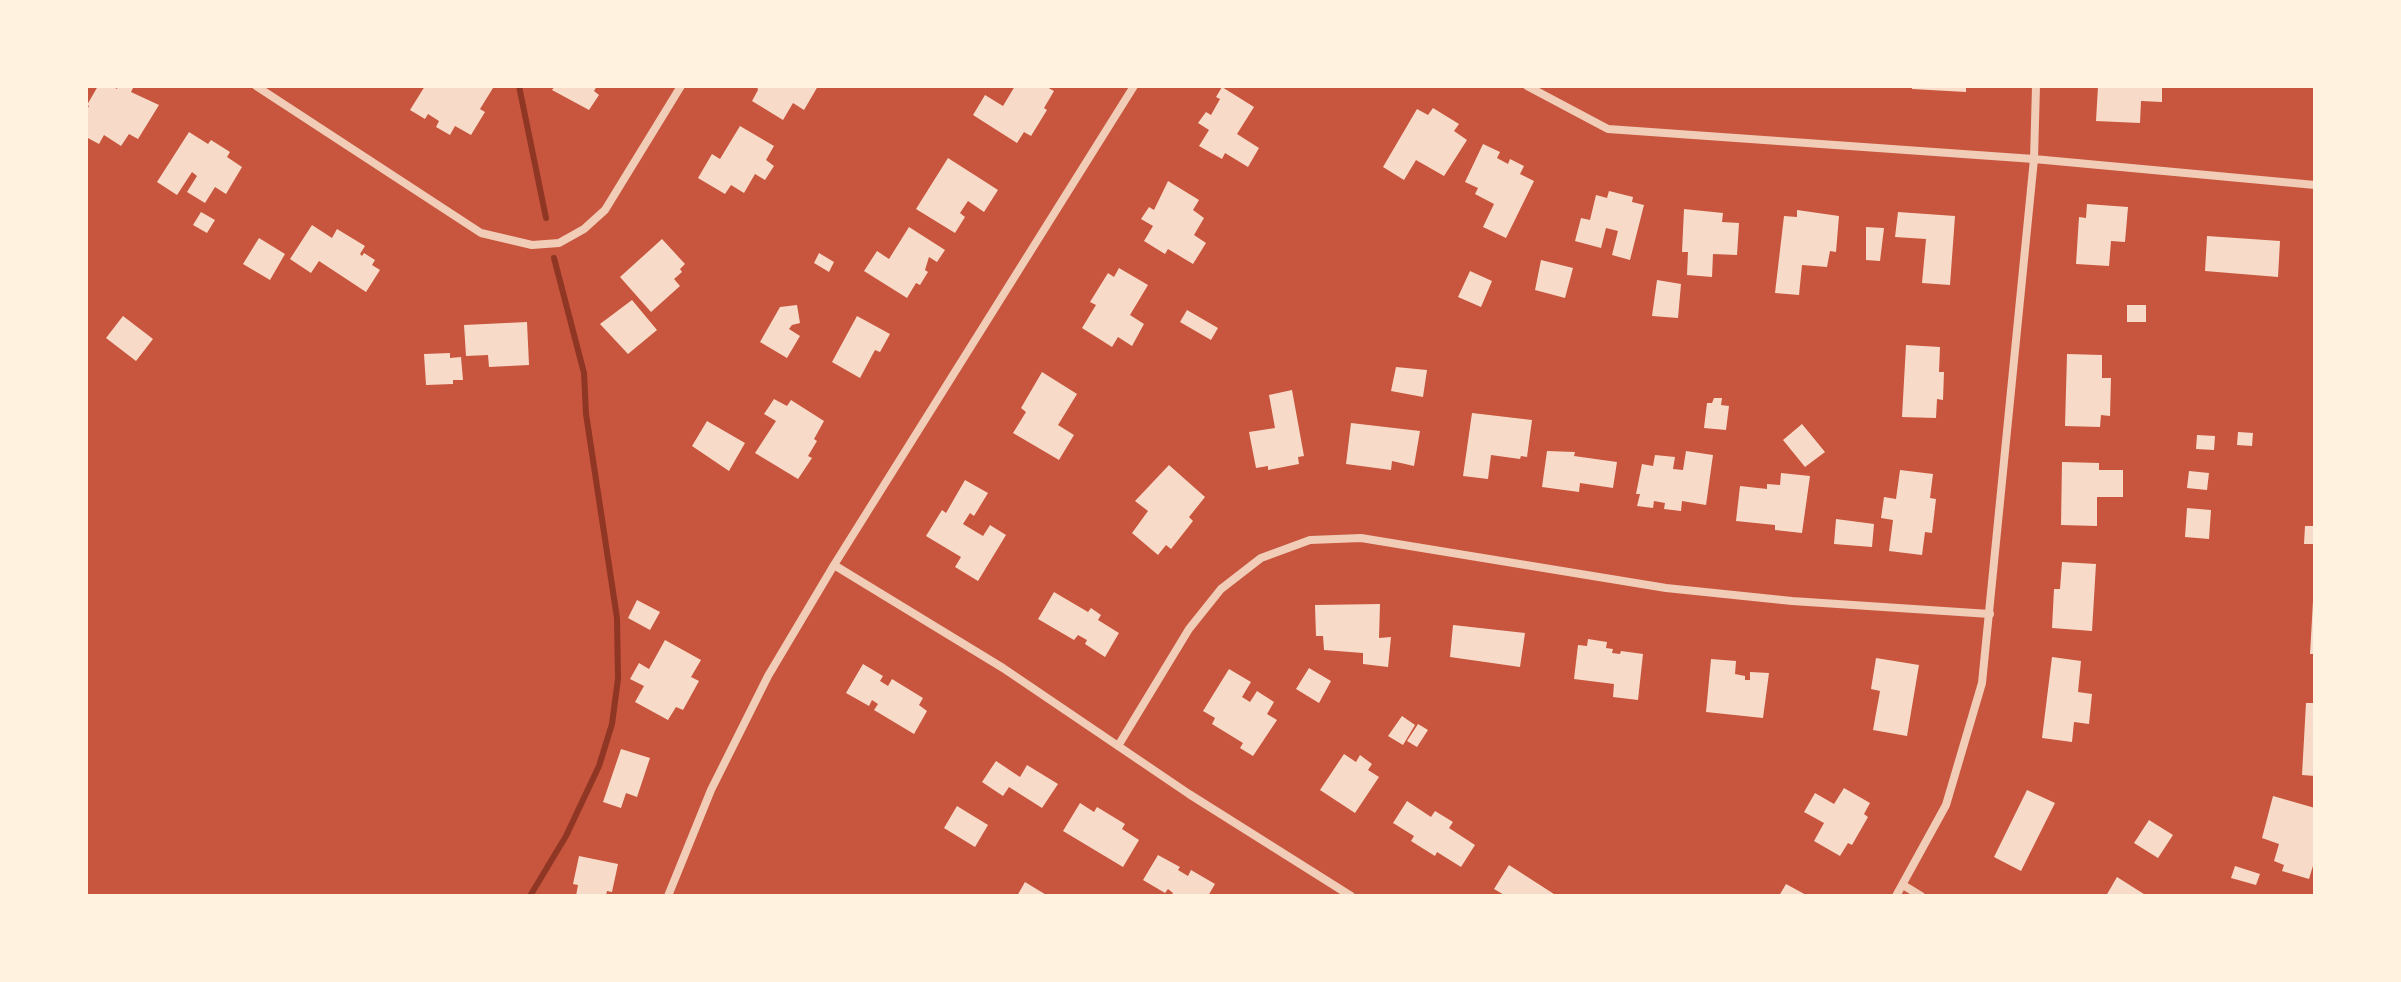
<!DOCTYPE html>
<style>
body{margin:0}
#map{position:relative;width:2401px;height:982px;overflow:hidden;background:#c8553d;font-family:"IBM Plex Sans",sans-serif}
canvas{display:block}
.frame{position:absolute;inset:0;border:88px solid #fff3e0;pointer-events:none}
</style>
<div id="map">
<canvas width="2401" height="982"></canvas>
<div class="frame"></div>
</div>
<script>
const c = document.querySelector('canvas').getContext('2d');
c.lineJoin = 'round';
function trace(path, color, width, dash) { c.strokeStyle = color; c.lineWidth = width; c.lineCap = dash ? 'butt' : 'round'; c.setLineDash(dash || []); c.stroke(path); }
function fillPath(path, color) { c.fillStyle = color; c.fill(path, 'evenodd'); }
trace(new Path2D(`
 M519,86L546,218
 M530,896L566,836L599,766L612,724L618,679L617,618L586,414L584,373L554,258`), '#8f3625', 6);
fillPath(new Path2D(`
 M98,86H112L117,89L118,86H134L131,92L159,105L138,139L129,134L121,146L104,135L99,144L86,137V111L89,106L87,105Z
 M425,86H490L493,88L480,109L485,112L471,135L455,126L450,135L436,127L439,121L428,114L425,119L410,110Z
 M555,86H597L594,91L599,95L589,110L552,90Z
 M757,86H818L804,110L793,103L783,120L752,101L758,90Z
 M1015,86H1045L1054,91L1044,108L1047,110L1031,136L1024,132L1017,143L973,115L985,95L1003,106Z
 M1912,86H1966V92L1912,89Z
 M2098,86H2162V102L2141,101L2140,123L2096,121Z
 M1222,87L1254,107L1237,134L1259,148L1248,167L1225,153L1222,159L1199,146L1209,130L1198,123L1206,112L1211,115L1220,99L1216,97Z
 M1433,108L1459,124L1454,131L1467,140L1444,176L1416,160L1404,180L1383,167L1417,109L1428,115Z
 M740,126L774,146L766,160L774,166L765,180L755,174L744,193L731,185L725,194L698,178L712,154L720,159Z
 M189,132L208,144L211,140L230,152L227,157L242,167L226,194L215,187L205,203L187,192L197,176L192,172L177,195L157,182Z
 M1483,144L1500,152L1497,158L1508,164L1510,159L1524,166L1520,174L1534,181L1506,238L1483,227L1494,204L1475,194L1478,188L1465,182Z
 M948,158L998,190L984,212L968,201L960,213L965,217L955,233L916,209Z
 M1168,181L1199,200L1193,210L1204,218L1194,235L1206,243L1193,264L1168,249L1165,254L1144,241L1153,226L1141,219L1149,207L1154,210Z
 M1609,191L1633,197L1632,202L1644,205L1630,260L1612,255L1618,231L1606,228L1601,248L1575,241L1581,218L1590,220L1596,195L1607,198Z
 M2087,204L2128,207L2125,242L2111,241L2109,266L2076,264L2079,217L2086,218Z
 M1684,209L1723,213L1722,222L1739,223L1737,255L1713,254L1712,277L1687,275L1688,252H1682Z
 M1797,210L1839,216L1836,252L1830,251L1827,267L1802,265L1799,295L1775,293L1784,216L1797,217Z
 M201,212L215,220L207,233L193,225Z
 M1898,212L1955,216L1950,285L1922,283L1926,239L1895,237Z
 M312,225L332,238L337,229L365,246L360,254L362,256L364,253L375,260L372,265L380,270L366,292L319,261L311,273L290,259Z
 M909,227L945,250L937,262L929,257L925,270L928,272L920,285L916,283L907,298L864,271L877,251L889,259Z
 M1866,227L1884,228L1880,261L1866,260Z
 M2207,236L2280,241L2278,277L2205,271Z
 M259,238L285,254L270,280L243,264Z
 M662,239L685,264L680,269L682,272L674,279L680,286L651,312L620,277Z
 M819,253L834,262L829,272L814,263Z
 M1541,260L1573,268L1565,298L1535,290Z
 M1119,268L1148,285L1130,315L1144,324L1132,346L1118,337L1112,347L1082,328L1096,305L1090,302L1108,273L1114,277Z
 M1470,271L1492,281L1481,307L1458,297Z
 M1657,280L1681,284L1678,318L1652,316Z
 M632,300L657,330L628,354L600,324Z
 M797,305L800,323L792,325L789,329L800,336L787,358L760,342L780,307Z
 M2127,305H2146V322H2127Z
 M1187,310L1218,328L1211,340L1180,322Z
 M123,316L153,339L136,361L106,338Z
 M857,316L890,334L880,352L875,350L860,378L832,362Z
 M527,322L529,365L489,367L488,355L466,356L464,325Z
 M1906,345L1940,347L1939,372H1944L1943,400L1937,399L1936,418L1902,417Z
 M450,353V358L461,357L463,380H453V384L426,385L424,354Z
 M2067,354L2102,355V378H2111L2110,416L2101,415L2100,427L2065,426Z
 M1396,367L1427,370L1423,397L1391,391Z
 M1042,372L1077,394L1058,425L1074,435L1059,460L1013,433L1026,412L1021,408Z
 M1292,390L1304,456L1298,457L1299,464L1268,470V466L1256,468L1249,432L1275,428L1269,395Z
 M1714,398H1722L1721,405L1729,406L1726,430L1704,428L1707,403H1712Z
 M774,399L787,406L791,400L824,421L814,439L817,441L808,456L812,458L798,479L755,453L776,421L764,414Z
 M1472,413L1532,420L1527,457L1521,456L1520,459L1491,455L1488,479L1463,476Z
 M707,421L745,443L729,471L692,446Z
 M1351,423L1420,431L1414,466L1392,461L1391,470L1346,464Z
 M1802,424L1825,452L1805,467L1783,440Z
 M2238,432L2253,433L2252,446L2237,445Z
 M2197,435L2215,436L2214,450L2196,449Z
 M1547,451L1575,452L1574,456L1617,462L1613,488L1580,483L1579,492L1542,487Z
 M1686,451L1713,455L1706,505L1682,501L1681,511L1664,509L1665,503L1654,501L1653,508L1637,506L1640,494H1636L1642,464L1653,466L1655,455L1675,457L1673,469L1683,470Z
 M2062,462L2099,463V470H2123V497H2097V526L2061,525Z
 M1169,465L1205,497L1189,517L1193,521L1171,549L1166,545L1158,555L1132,533L1148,511L1135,501Z
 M1900,470L1933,474L1930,498L1936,499L1932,533L1925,532L1922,555L1889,551L1893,520L1881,518L1884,497L1896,499Z
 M2189,471L2209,473L2207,490L2187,488Z
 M1781,473L1810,476L1802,533L1775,530V525L1736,521L1740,486L1767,489V484L1780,485Z
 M965,480L988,493L974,516L970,513L963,524L983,536L990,525L1006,535L978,581L955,567L961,557L926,536L942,510L946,513Z
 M2187,508L2211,510L2209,539L2185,537Z
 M1836,519L1874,524L1872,547L1834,544Z
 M2305,526H2315V544H2304Z
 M2062,562L2096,564L2092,631L2052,628L2054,589H2060Z
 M1054,592L1088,612L1091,608L1101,615L1098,620L1119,633L1105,657L1085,644L1087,640L1078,635L1074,640L1038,619Z
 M637,600L660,612L650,630L628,618Z
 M2313,601L2315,602V654H2310Z
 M1380,604L1379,638L1391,637L1388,667L1363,664V653L1324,650L1323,636H1316L1315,605Z
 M1453,625L1525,633L1520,667L1450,657Z
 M1588,639L1607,642L1606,648L1613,649L1612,653L1620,654L1621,651L1643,654L1638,700L1613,697L1614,684L1574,679L1578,645L1587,646Z
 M665,640L701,660L691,677L699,681L683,710L676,707L668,720L635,702L644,686L630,679L639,663L649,669Z
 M2052,657L2081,661L2078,692L2092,694L2089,724L2074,722L2072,742L2042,738Z
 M1876,658L1919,665L1907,736L1873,730L1880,691L1871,689Z
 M1711,659L1736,661L1735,674L1745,676V680H1750V672L1769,673L1763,718L1706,712Z
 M863,664L883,676L880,681L888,686L892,679L923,698L919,705L927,711L914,734L874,710L878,704L872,700L869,706L846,693Z
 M1309,668L1331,681L1319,703L1296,689Z
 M1229,669L1251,682L1242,697L1250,702L1257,691L1274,702L1267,714L1277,720L1253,756L1240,748L1243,743L1212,724L1215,718L1203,711Z
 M2306,703H2315V776L2302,775Z
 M1402,716L1415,725L1403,745L1388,736Z
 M1418,724L1428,730L1417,747L1407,741Z
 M621,749L650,758L637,797L626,793L621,808L603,802Z
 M1344,754L1356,762L1360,755L1372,764L1368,770L1379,777L1355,813L1320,790Z
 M996,761L1020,777L1027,765L1058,784L1042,808L1009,787L1003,796L982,782Z
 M1844,788L1870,803L1864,814L1868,817L1852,845L1848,843L1840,856L1814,841L1824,823L1804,812L1815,793L1834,804Z
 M2027,790L2055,803L2021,871L1994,857Z
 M2273,796L2315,808V859L2309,879L2282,871L2284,865L2274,861L2279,844L2262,838Z
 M1407,801L1431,817L1435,811L1453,822L1449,828L1475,845L1461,867L1437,852L1435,856L1411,841L1414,836L1393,823Z
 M1080,803L1094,812L1097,807L1125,824L1122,829L1139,840L1123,867L1063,831Z
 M957,806L988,825L975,847L944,828Z
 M2149,820L2173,835L2158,858L2134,843Z
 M1158,855L1180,867L1178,870L1188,876L1191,870L1215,884L1208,896H1171L1173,893L1168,889L1165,893L1143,880Z
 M579,856L618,864L612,892L607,891L606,896H576L578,885L573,884Z
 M1509,865L1557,896H1506L1494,889Z
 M2235,866L2260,874L2256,885L2231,878Z
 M2117,877L2147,896H2106Z
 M1025,882L1048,896H1017Z
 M1786,884L1808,896H1779Z`), '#f7dbc8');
trace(new Path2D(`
 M256,86L481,233L532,245L559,243L584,229L605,210L681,86
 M1527,86L1608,129L2034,159L2315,185
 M834,565L1003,668L1189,794L1351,896
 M1118,746L1189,629L1221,589L1261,558L1310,540L1361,538L1666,588L1792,601L1990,614
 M1903,885L1921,896
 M668,896L711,790L768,676L834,565L1134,86
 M1896,896L1946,805L1982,683L2034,159L2036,86`), '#f1ccb7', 8);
</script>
